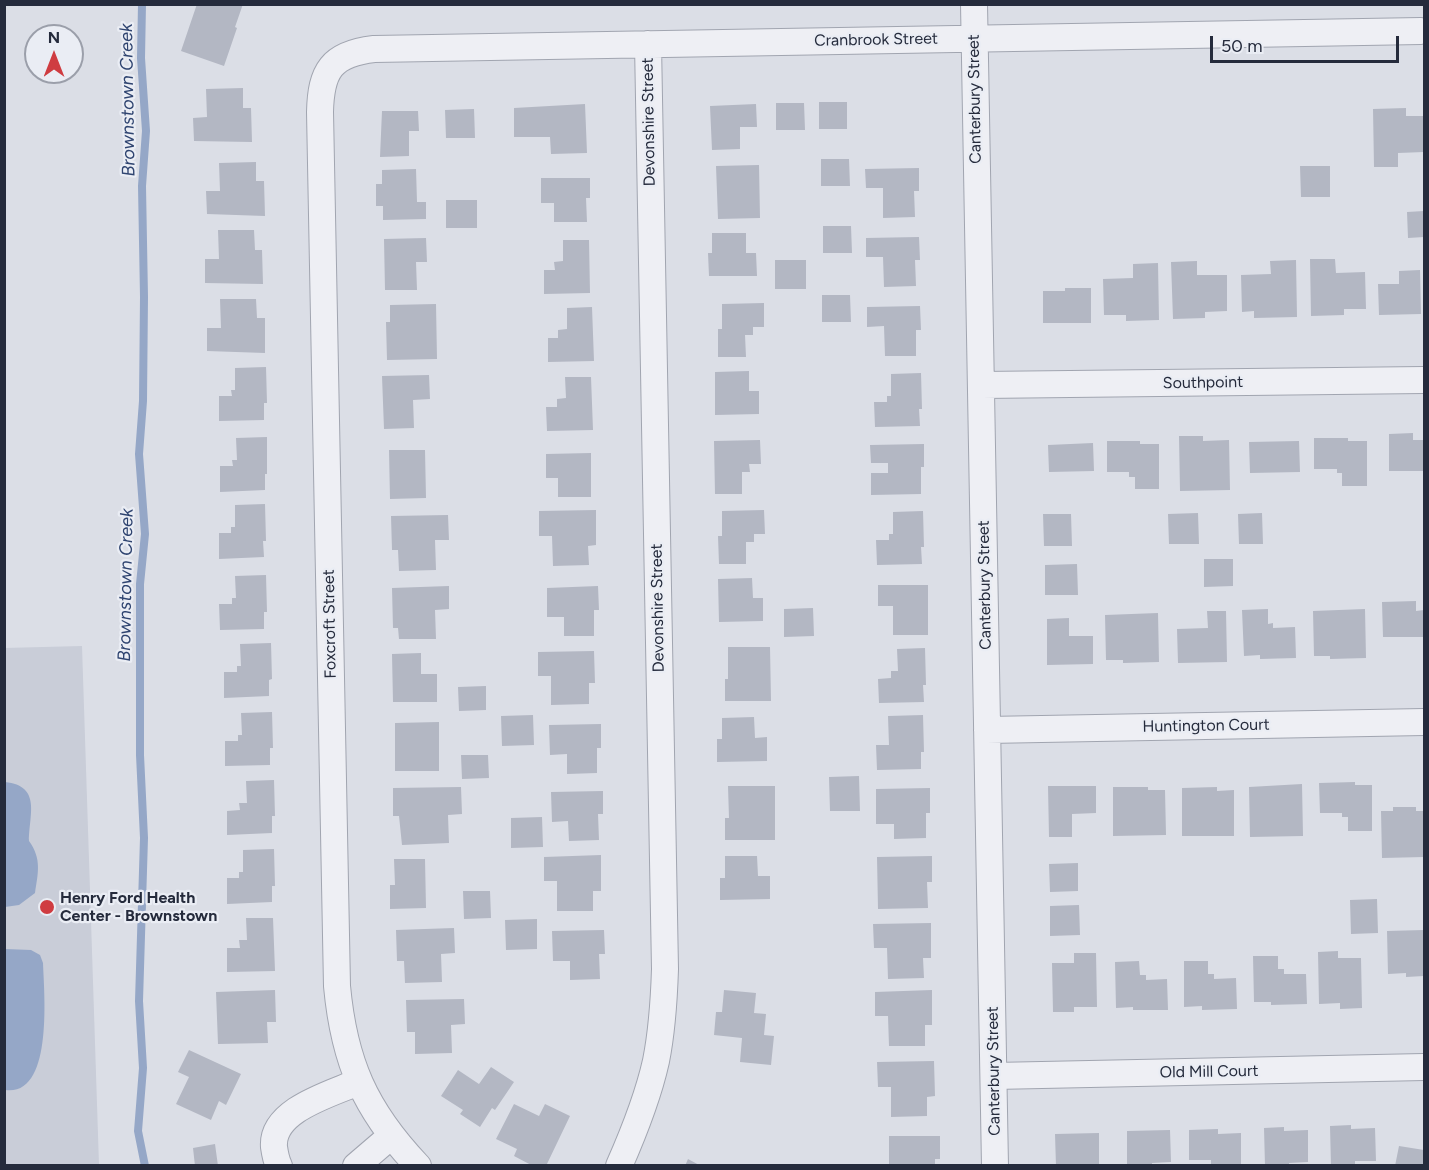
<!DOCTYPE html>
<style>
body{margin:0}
#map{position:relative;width:1429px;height:1170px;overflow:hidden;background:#dbdee6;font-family:Figtree,sans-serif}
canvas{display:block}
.frame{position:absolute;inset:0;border:6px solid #252b3c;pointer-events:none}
.north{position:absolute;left:24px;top:24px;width:60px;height:60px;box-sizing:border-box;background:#eaedf4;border:2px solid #9b9faa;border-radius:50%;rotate:0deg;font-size:16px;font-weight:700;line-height:24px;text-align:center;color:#252b3c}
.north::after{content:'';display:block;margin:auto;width:21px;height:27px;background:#cf3c41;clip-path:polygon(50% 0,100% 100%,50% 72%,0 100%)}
.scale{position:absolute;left:1210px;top:36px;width:189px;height:27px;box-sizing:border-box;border:3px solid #252b3c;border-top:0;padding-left:8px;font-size:18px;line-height:21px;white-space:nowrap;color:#252b3c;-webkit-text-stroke:4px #eaedf4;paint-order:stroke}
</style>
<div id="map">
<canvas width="1429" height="1170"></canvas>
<div class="frame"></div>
<div class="north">N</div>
<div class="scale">50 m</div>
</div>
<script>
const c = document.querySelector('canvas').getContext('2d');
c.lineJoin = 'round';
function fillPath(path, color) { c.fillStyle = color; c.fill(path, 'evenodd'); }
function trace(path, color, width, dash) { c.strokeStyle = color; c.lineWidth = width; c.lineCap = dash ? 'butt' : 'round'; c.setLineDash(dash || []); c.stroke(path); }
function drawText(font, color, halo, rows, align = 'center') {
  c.font = font + ' Figtree,sans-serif'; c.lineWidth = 4.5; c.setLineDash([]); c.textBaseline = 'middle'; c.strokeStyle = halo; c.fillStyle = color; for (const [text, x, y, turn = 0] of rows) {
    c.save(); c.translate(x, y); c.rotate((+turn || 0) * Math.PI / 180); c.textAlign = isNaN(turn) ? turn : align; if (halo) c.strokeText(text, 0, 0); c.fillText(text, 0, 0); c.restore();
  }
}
fillPath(new Path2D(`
 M82,646L99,1165H5L4,648Z`), '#c9cdd8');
fillPath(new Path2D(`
 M5,782C42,786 29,815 29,841C42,859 38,873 35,893L19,905L5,907Z
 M5,949L31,950L40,955L43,963C44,993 54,1097 5,1090Z`), '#95a7c7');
trace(new Path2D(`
 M142,4L141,58L146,131L142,186L144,297L143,401L139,454L145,534L140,584V755L144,838L139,1001L143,1068L138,1131L145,1166`), '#95a7c7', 8);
fillPath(new Path2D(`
 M197,4H243L235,27L237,28L224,66L181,51Z
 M243,88V108H251L252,142L194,141L193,118L207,117L206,89Z
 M819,102H847V129H819Z
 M776,103H804L805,130H776Z
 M585,104L587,153L551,154L550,137H514V108Z
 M756,104L757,127H740V149L712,150L710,106Z
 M1406,108V116H1424V152L1398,153V167H1374L1373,109Z
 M474,109L475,138H446L445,110Z
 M382,111H418L419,131H409V156L380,157Z
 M821,159H849L850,186H821Z
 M256,162V181H264L265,216L207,214L206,191H220L219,163Z
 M759,165L760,218L718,219L716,166Z
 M1300,166H1330V197H1301Z
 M919,168V191H914L915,217L883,218V188H866L865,169Z
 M416,169L417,202H426V219L383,220V206H376V184H382V170Z
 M541,178H590V198H586L587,222H554V203H541Z
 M446,200H477V228H446Z
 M1424,211V237L1408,238L1407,212Z
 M823,226H851L852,253H823Z
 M218,230H254L255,250H262L263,284L205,283V259H219Z
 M712,233H746V253H756L757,276H709L708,253H712Z
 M919,237L920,260H915L916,286L884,287L883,257H866V238Z
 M426,238L427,262H416L417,290H385L384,239Z
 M563,240H589L590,293L544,294V270H555L554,262L563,261Z
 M1310,259H1335L1336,273L1365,272L1366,309H1344V315L1311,316Z
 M775,260H806V289H775Z
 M1296,260L1297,317L1254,318V311L1242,312L1241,275L1271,274L1270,261Z
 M1197,261V275H1227V311L1205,312V318L1173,319L1171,262Z
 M1158,263L1159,320L1126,321V315H1104L1103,279L1133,278V264Z
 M1420,270L1421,314L1379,315L1378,284H1399V271Z
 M1065,288H1091V323H1043V291H1065Z
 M822,295H850L851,322H822Z
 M220,299H256L257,318H265V353L207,351V328H221Z
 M764,303V327H753V335H745L746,357H718V329H722V304Z
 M436,304L437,359L387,360L386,322H390V305Z
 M920,306L921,330H916V356H885L884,326L867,327V307Z
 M592,307L594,361L548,362V338H558V330L567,329V308Z
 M266,367L267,403H264V420L219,421V396H232L231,390H235V368Z
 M749,371V391H759V414L715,415V372Z
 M921,373L922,409H919L920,426L875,427L874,402H887V396H891V374Z
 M429,375L430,399L413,400L414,428L384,429L382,376Z
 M565,377H591L593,430L547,431L546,407H557V399L566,398Z
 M1413,433V440H1424V471H1389V434Z
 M1179,436H1203V441L1229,440L1230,490L1180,491Z
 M267,437V474H265V490L220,492V466H233L232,460H237L236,438Z
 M1314,438H1348V441H1367V486H1342V473H1337V469H1314Z
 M760,440L761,464H749L750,472H742V494H715L714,441Z
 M1107,441H1140V444H1159V489H1135V477H1129V472H1107Z
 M1299,441L1300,472L1250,473L1249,442Z
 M1093,443L1094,471L1049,472L1048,445Z
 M924,444V467H921V494L871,495V473H888V463H871L870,445Z
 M389,450H425L426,498L390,499Z
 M591,453V497H558V478H546V454Z
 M265,504L266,541H263L264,557L219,559V533H231V527H235V505Z
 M596,510V545L588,546L589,565L553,566L552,536H539V511Z
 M764,510L765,534H754V542H746V564H719L718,536H722V511Z
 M923,511L924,547H921L922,564L877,565L876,540H889V534H893V512Z
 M1198,513L1199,544H1169L1168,514Z
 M1262,513L1263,544H1239L1238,514Z
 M1043,514H1071L1072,546H1044Z
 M448,515L449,540H435L436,570L399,571L398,550H392L391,516Z
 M1204,559H1233V586L1204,587Z
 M1077,564L1078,595H1045V565Z
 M266,575L267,612H264V629L220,630L219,604H232V598H236L235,576Z
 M752,578L753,598H763V621L719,622L718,579Z
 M878,585H928V635H893V606H878Z
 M449,586V609L435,610L436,639H399L398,628H393L392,588Z
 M598,586L599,610H594V636H564V617H547V588Z
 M1416,601V611L1424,610V637H1383L1382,602Z
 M813,608L814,636L784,637V609Z
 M1268,609V624L1273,623V628L1295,627L1296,658L1260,659V655L1244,656L1242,610Z
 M1365,609L1366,658L1330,659V656H1314L1313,611Z
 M1207,611H1226L1227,662L1178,663L1177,629L1208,628Z
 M1158,613L1159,662L1123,663V660H1106L1105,615Z
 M1069,618V636H1093V664L1047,665V619Z
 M271,643L272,679L269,680V696L224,698V672H237V666H241L240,644Z
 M728,647H770L771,701H725V679H728Z
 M925,648L926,685H923L924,702L879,703L878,679L891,678V671H898L897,649Z
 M594,651L595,683H589V704L551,705V676H538V652Z
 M421,653V674H437V702H393L392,654Z
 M486,686V710L459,711L458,687Z
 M272,712L273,748H270V765L225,766V741H238V735H242L241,713Z
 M533,715L534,745L502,746L501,716Z
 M923,715L924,752H921V769L877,770L876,745H889L888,716Z
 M754,717L755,738L767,737V761L717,762V739H722V718Z
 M439,722V771H395V723Z
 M601,724V748H597V773L567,774V754L550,755L549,725Z
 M461,755H488L489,778L462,779Z
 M859,776L860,811H830L829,777Z
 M274,780L275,816H272V833L227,835V811L240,810L239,803H247L246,781Z
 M1355,782V785H1372V831H1348V817H1342V813H1320L1319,783Z
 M1302,784L1303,836L1250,837L1249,787Z
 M728,786H775V840H725V818H729Z
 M1048,786H1096V813L1072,814V837H1049Z
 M461,787L462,814L448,815L449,843L402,845L399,816H393V788Z
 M1113,787H1148V790H1165L1166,835L1113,836Z
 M1217,787V791L1234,790V836H1182V788Z
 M930,788V813H926V838L894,839V824H876V789Z
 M603,791V814H598L599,840L569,841L568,821L552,822L551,792Z
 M1393,807H1416V811H1424V857L1382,858L1381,811H1393Z
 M542,817L543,847L511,848V818Z
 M274,849L275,886H272V902L227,904V878H239V872H243V850Z
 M601,855V891H593V911H557V881H544V857Z
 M725,856H757L758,876H770V899L720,900V878H725Z
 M932,856V882H927L928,908L878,909L877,857Z
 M394,859H425L426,908L390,909V885H395Z
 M1078,863V891L1050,892L1049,864Z
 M463,891H490L491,918L464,919Z
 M1377,899L1378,933L1351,934L1350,900Z
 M1079,905L1080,935L1050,936V906Z
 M246,918H273L275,971L227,972V948H240L239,940H247Z
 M537,919V949L506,950L505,920Z
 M931,923V958H923L924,978L888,979L887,948H874L873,924Z
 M454,928L455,953L441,954L442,982L405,983L404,961H397L396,930Z
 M604,930L605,954H599L600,979L570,980V961H553L552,931Z
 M1424,930V976L1406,977V973L1388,974L1387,931Z
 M1338,951V958H1361L1362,1008L1340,1009V1003L1319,1004L1318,952Z
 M1074,953H1096L1097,1007H1074V1012H1053L1052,963H1074Z
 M1253,956H1278V969H1284V974H1306L1307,1004L1271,1005V1002H1254Z
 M1139,961L1140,975H1146V980L1167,979L1168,1010H1133V1007L1116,1008L1115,962Z
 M1184,961H1208V974H1214V979L1236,978L1237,1009L1202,1010V1006L1184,1007Z
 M275,990L276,1022H267L268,1043L218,1044L216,992Z
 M724,990L756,993L754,1013L766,1014L764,1035L774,1036L771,1065L740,1062L742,1038L714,1035L716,1012H722Z
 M932,990V1025H925V1046H889L888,1016H875V992Z
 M464,999L465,1024L451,1025L452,1053L415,1054V1032H407L406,1000Z
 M189,1050L241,1074L226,1105L219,1101L211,1120L176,1104L189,1077L178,1072Z
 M934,1061L935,1096L927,1097V1116L891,1117V1087H878L877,1062Z
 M491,1067L514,1082L495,1110L492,1108L480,1127L460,1114L463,1110L441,1096L458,1070L479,1084Z
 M514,1104L539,1116L545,1104L570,1116L546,1166H533L514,1156L517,1149L496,1139Z
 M1351,1125V1129L1375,1128L1376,1161H1355V1166H1331L1330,1126Z
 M1284,1127V1131L1308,1130V1162L1289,1163V1166H1265L1264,1128Z
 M1218,1129V1134L1241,1133V1166H1217L1211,1164V1160H1189V1130Z
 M1170,1130L1171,1162L1152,1163V1166H1127V1131Z
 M1099,1133V1166H1056L1055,1134Z
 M889,1136H940V1159H935V1166L889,1164Z
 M215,1144L218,1166H195L193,1148Z
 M1399,1146L1424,1150V1166H1395Z
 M688,1159L701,1166H685Z`), '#b3b7c3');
const minor = new Path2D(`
 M974,4L995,1166
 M982,385L1424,380
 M987,730L1424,722
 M994,1076L1424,1067
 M279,1166C276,1160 275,1154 274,1147C271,1110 331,1094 358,1082
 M356,1166L391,1136
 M418,1166C365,1110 344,1062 337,986L320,112C321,71 331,54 374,49L1421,31
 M619,1166C634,1132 648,1097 656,1061C662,1031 664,1000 665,969L648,44`);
trace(minor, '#a1a5b0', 28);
trace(minor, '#eeeff4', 26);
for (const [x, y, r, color] of [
 [47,907,8,"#cf3c41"]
]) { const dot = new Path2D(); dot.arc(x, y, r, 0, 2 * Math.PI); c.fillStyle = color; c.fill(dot); trace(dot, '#eaedf4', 2); }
drawText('16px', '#252b3c', '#eaedf4', [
 ["Cranbrook Street",876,40,-1],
 ["Canterbury Street",975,99,-91],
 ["Devonshire Street",649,122,-91],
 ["Southpoint",1203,383,-1],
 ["Canterbury Street",985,585,-91],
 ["Devonshire Street",658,608,-91],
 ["Foxcroft Street",330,624,-91],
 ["Huntington Court",1206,726,-1],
 ["Canterbury Street",994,1071,-91],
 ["Old Mill Court",1209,1072,-1]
]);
drawText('bold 16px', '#252b3c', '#eaedf4', [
 ["Henry Ford Health",60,898],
 ["Center - Brownstown",60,916]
], 'left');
drawText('italic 18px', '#2f4470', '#eaedf4', [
 ["Brownstown Creek",128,100,-91],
 ["Brownstown Creek",126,585,-89]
]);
</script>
